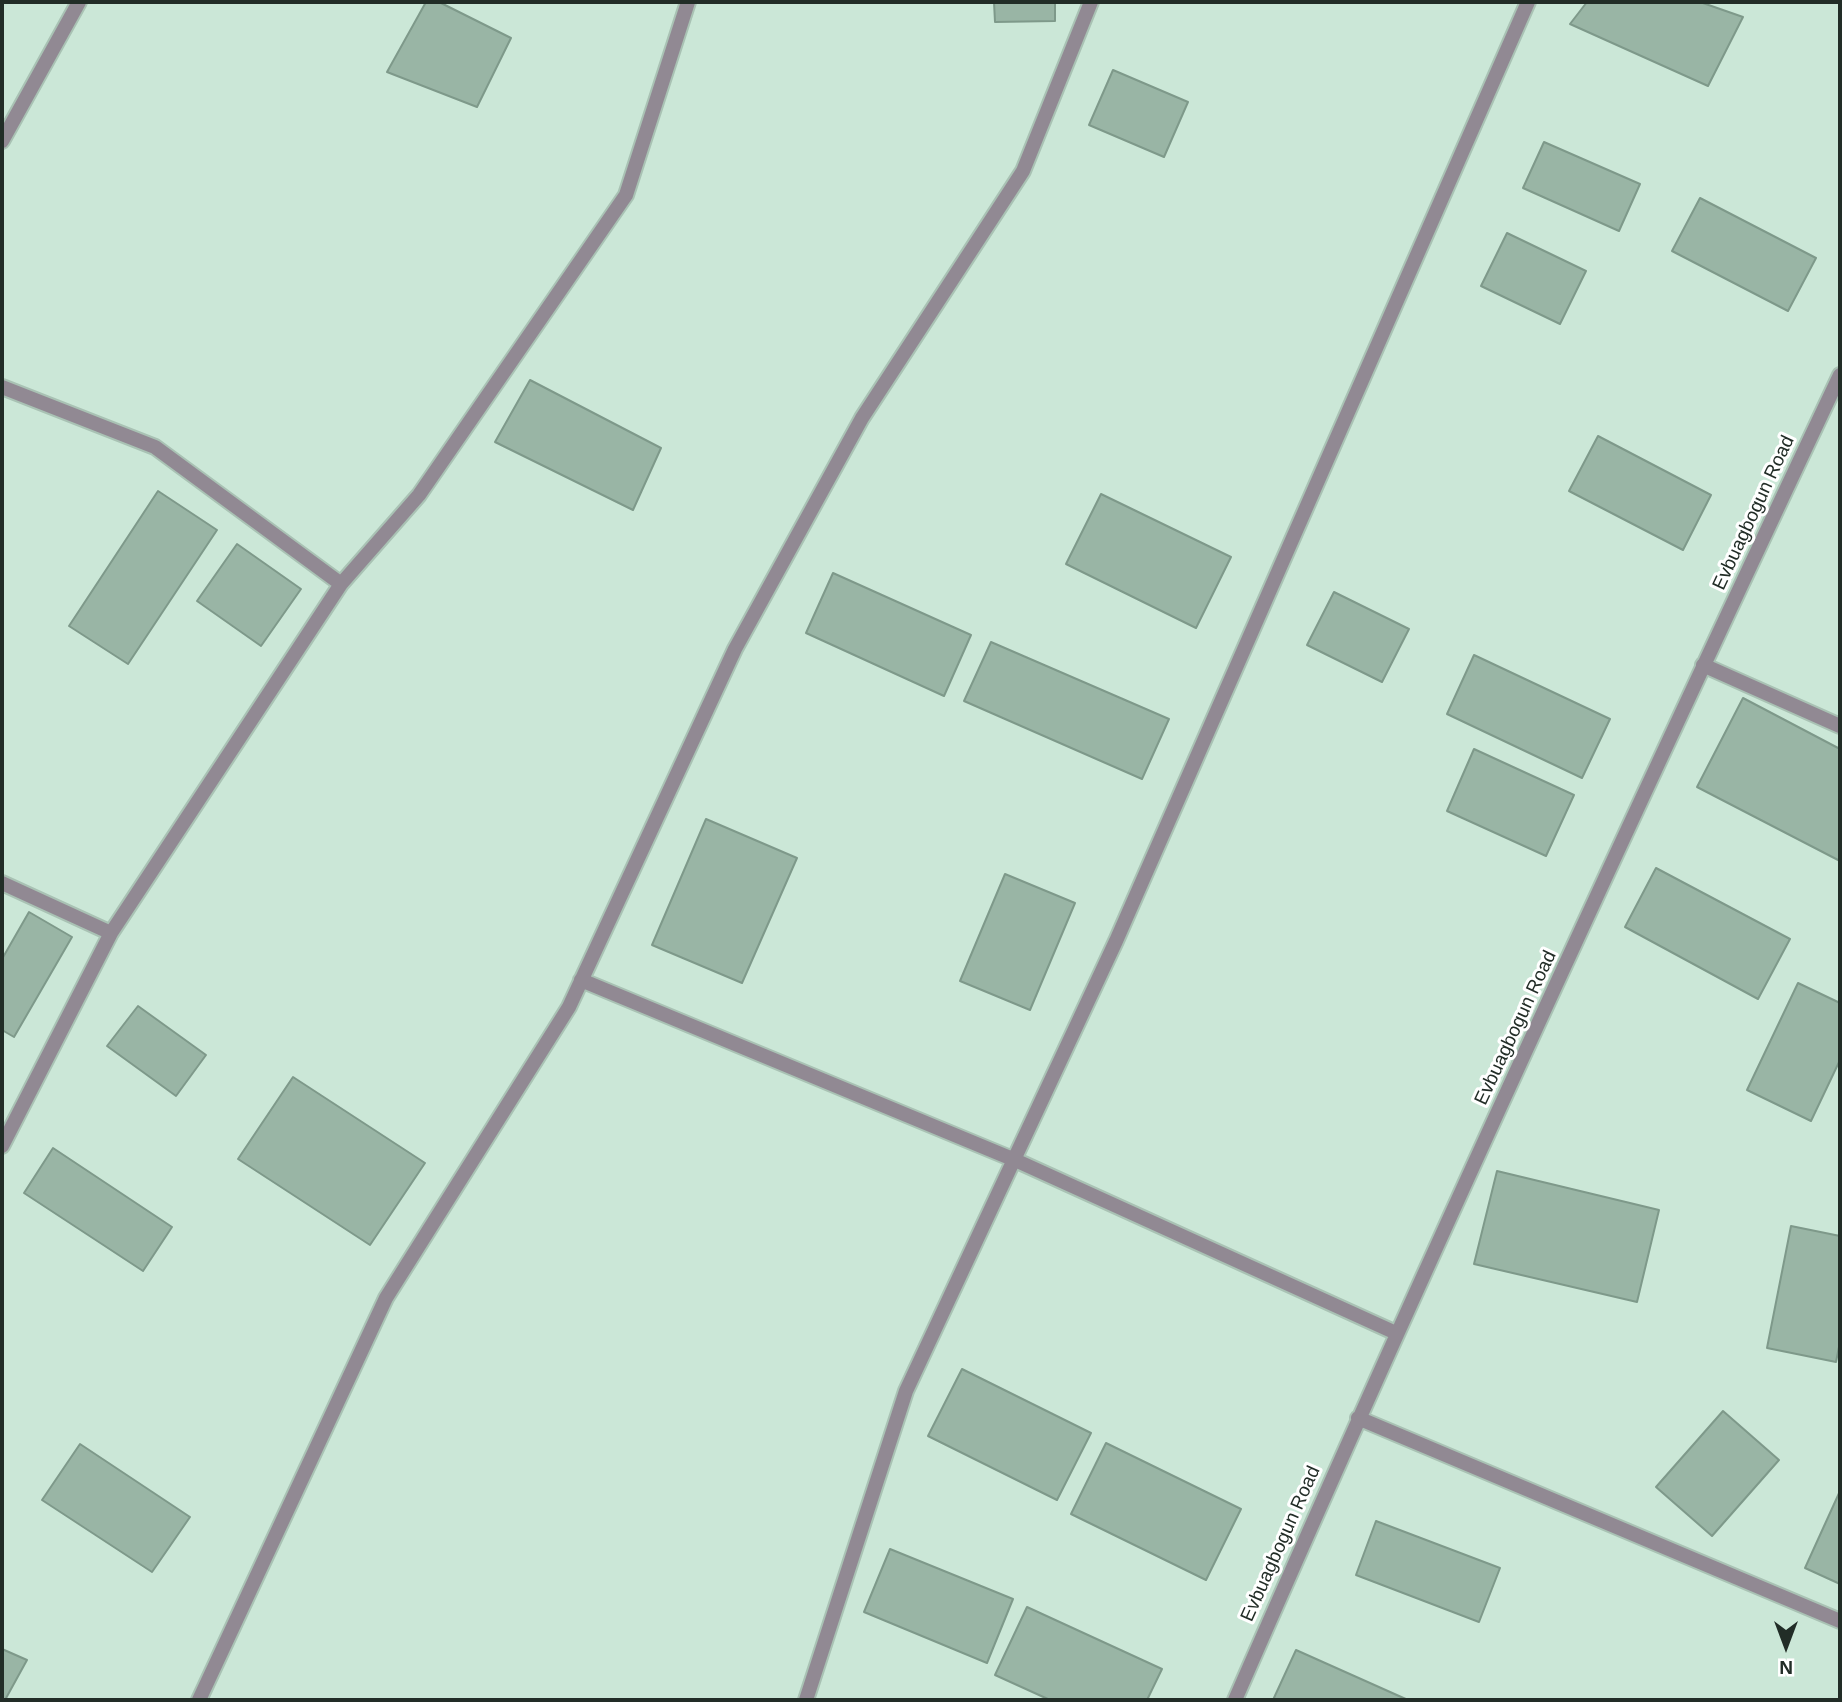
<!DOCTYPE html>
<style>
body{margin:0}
#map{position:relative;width:1842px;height:1702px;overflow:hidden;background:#cbe7d7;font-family:Arial,sans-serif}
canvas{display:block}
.frame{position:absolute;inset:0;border:4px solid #222d27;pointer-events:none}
.north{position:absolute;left:1751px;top:1611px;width:70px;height:70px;-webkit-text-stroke:5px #fff;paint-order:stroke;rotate:180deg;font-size:19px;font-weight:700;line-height:28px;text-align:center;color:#222d27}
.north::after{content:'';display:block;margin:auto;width:24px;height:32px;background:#222d27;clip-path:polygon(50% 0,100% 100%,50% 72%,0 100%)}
</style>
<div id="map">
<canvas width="1842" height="1702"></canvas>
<div class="frame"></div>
<div class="north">N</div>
</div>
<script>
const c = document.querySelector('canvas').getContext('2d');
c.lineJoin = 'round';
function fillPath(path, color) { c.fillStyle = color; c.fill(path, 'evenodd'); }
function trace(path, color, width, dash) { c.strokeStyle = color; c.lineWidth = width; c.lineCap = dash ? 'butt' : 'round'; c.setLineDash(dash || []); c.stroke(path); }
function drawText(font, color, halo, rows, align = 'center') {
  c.font = font + ' Arial,sans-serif'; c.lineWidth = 6; c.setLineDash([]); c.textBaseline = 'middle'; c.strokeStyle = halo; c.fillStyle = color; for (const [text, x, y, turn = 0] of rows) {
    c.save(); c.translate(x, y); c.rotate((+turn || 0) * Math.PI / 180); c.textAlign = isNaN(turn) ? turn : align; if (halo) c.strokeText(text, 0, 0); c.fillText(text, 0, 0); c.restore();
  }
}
const building = new Path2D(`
 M426,2H439L511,38L477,107L387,72Z
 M994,2H1055V21L995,22Z
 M1587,2H1700L1743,17L1708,86L1570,24Z
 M1113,70L1188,102L1164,157L1089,125Z
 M1544,142L1640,184L1619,231L1523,188Z
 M1700,198L1816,258L1788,311L1672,251Z
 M1507,233L1586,271L1560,324L1481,286Z
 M530,380L661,448L633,510L495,442Z
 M1598,436L1711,495L1683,550L1569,491Z
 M158,491L217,530L128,664L69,626Z
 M1101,494L1231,557L1196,628L1066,564Z
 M237,544L301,589L261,646L197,601Z
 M833,573L971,635L944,696L806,633Z
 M1334,592L1409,629L1382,682L1307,645Z
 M991,642L1169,719L1142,779L964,701Z
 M1474,655L1610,719L1582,778L1447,714Z
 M1743,698L1840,749V861L1697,787Z
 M1474,749L1574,795L1546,856L1447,811Z
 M706,819L797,858L742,983L652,945Z
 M1656,868L1790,939L1758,999L1625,927Z
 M1005,874L1075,903L1030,1010L960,981Z
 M29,912L72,937L14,1037L2,1030V959Z
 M1798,983L1840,1003V1060L1811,1121L1747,1090Z
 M138,1006L206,1055L176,1096L107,1046Z
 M293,1077L425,1163L370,1245L238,1159Z
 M53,1148L172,1227L143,1271L24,1193Z
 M1497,1171L1659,1210L1637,1302L1474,1264Z
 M1791,1226L1840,1236V1342L1836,1362L1767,1348Z
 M962,1369L1091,1433L1057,1500L928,1436Z
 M1723,1411L1779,1460L1712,1536L1656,1487Z
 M1106,1443L1241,1509L1206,1580L1071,1514Z
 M80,1444L190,1517L152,1572L42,1500Z
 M1840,1491V1584L1805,1568Z
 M1376,1521L1500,1568L1479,1622L1356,1575Z
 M890,1549L1013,1599L987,1663L864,1612Z
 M1027,1607L1162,1669L1147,1700H1050L995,1675Z
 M2,1649L27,1660L5,1700H2Z
 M1296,1650L1408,1700H1273Z`);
fillPath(building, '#99b5a5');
trace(building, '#7e998a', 2);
const street = new Path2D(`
 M2,141L79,2
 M2,387L155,447L341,584
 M1703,665L1840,726
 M2,883L111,933
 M581,980L1015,1160L1396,1333
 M2,1146L111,933L341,584L419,495L626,195L688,2
 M1358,1418L1840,1621
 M199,1700L386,1298L569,1007L735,649L862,418L1023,171L1091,2
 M806,1700L906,1391L1116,941L1528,2
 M1235,1700C1429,1255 1633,814 1840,375`);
trace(street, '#a9c2b4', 18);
trace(street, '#918993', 14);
drawText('19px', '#222d27', '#fff', [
 ["Evbuagbogun Road",1754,513,-65],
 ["Evbuagbogun Road",1516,1028,-65],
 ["Evbuagbogun Road",1281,1544,-66]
]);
</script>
